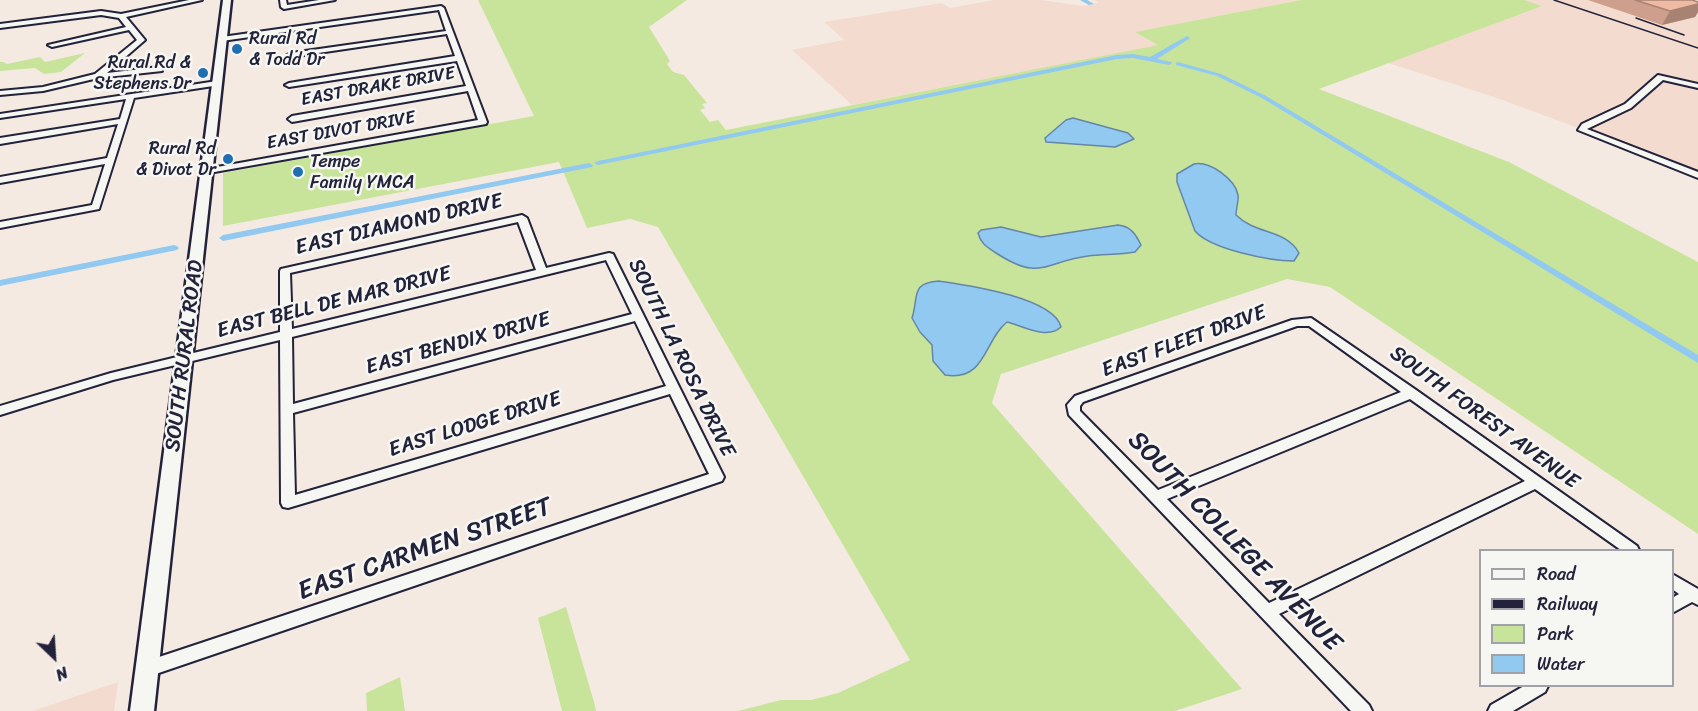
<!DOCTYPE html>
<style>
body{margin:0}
#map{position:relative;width:1698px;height:711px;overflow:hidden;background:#f5eae2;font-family:Sriracha,sans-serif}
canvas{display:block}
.legend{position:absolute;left:1479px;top:549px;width:195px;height:138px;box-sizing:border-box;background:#f6f6f2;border:2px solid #a1a1a9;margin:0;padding:8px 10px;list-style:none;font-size:18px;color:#22223b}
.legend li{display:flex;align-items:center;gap:12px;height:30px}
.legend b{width:30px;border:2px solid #a1a1a9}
.north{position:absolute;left:24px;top:627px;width:60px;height:60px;-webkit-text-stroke:4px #f6f6f2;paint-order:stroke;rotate:155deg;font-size:16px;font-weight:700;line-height:24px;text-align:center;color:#22223b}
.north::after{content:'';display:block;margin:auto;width:21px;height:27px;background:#22223b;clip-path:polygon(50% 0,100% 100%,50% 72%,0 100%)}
</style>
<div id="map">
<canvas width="1698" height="711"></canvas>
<ul class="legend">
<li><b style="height:8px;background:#f6f6f2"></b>Road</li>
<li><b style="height:8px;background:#22223b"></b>Railway</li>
<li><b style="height:16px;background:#c8e49b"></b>Park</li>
<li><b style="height:16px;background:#91c9f0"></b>Water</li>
</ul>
<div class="north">N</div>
</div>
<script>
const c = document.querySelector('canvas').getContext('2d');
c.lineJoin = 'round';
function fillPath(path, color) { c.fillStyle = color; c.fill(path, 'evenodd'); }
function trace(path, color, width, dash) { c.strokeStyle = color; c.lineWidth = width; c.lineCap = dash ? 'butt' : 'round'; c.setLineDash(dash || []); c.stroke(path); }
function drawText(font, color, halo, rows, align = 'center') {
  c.font = font + ' Sriracha,sans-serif'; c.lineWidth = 5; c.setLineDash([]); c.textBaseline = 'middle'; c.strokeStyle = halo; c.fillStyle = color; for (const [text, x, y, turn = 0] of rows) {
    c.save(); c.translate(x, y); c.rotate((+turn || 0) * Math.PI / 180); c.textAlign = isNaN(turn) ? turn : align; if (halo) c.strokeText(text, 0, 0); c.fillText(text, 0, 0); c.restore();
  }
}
fillPath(new Path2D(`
 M994,0H1041L1083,6L1099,3L1094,0H1301L1136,32L1160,45L852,105L792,50L844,40L824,22L942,3L950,8Z
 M1523,0H1698V172L1494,97L1388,63L1540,6Z
 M118,682L114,711H33L103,687Z`), '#f4dbcf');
fillPath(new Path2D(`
 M478,0H687L649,27L670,61L667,64L673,72L684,75L707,103L702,104L705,108L700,110L710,122L718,120L726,130L1158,45L1135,32L1301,0H1524L1542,6L1319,89L1509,162L1698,262V534L1330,287L1287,279L1001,374L992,403L1242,689L1175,711H738L781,700H811L838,693L910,660L658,227L630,219L587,228L559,162L223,226V173L534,116Z
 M85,53L61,72L44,74L35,68L0,71V62H4L7,64L40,57L45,62Z
 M566,607L594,702L596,711H562L538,618Z
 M400,677L405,711H367L366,693Z`), '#c8e49b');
const water = new Path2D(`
 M1073,118L1128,133L1134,139L1115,147L1046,142L1045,138L1066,120Z
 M1194,164C1210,161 1235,179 1238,195C1239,200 1236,209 1236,215C1256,235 1286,229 1299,253L1294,261C1270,261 1210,249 1195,231L1177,182V174Z
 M1118,225C1131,226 1136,235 1141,245L1135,252C1119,255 1104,254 1088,256C1043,262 1041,282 996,253C987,247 981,244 978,233L981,230L1001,227L1041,237Z
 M939,281C966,285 1054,297 1061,327C1047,340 1023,326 1007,322C984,340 986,382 945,375L933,361L932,345L920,332L912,318C919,296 910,283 939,281Z`);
fillPath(water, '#91c9f0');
trace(water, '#6586a8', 1.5);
fillPath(new Path2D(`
 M1080,0H1087L1094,4L1089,5Z
 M1187,36L1190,38L1189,39L1157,59L1171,62L1172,63L1169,65L1133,58L1117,59L598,165L594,163L598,161L1117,55L1133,54L1150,57Z
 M1178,62L1221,74L1266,96L1698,355V363L1262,98L1217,76L1176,65V63Z
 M589,163L593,165L592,167L223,241L219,238L223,235Z
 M174,245L177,246L179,248L177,250L0,286V280Z`), '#91c9f0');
const minor = new Path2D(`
 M189,0H202L126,17L145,40L107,73L159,67H162V71L98,78L43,91L0,95V91L43,87L95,74L137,40L129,30L52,47L48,45L126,27L119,18L101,15L0,28V24L101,11L121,14Z
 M280,0H286L287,5L319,0H335L284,9L281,7Z
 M441,6L444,8L487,122L486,124L203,174L201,172L206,169L478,120L468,91L292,122L288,119L292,116L466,86L457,61L289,87L285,85L289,83L455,56L447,34L291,57L287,55L291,53L446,31L439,10L222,41L218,39L222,37Z
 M1658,75L1698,84V88L1663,80L1631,108L1587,129L1698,172V178L1578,130L1582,124L1625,104Z
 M217,81H220V85L134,98L99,209L0,228V222L92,205L105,164L0,183V177L107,158L118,124L0,144V138L120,119L126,99L0,118V114Z
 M522,215L527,218L546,268L609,253L613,254L724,477L722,481L147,677L141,674L139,669L141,664L147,661L709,474L670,394L288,508L283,507L281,503L280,340L113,380L0,415V406L111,373L280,332V271L281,269ZM518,222L536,270L292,329L290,273ZM606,260L632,314L293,404L292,337ZM635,321L666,386L295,495L293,413Z
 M1311,318L1416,390L1637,546L1639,550H1621L1535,489L1279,614L1369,705L1372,711H1351L1069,415L1067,405L1075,396L1292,320ZM1297,326H1309L1401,392L1158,490L1080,411V406L1083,402ZM1410,399L1525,481L1269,603L1167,499Z
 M1672,574L1698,589V605L1692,602L1672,613V598L1679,594L1672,589Z
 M1524,686H1548L1545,692L1513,711H1488L1491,705Z`);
const secondary = new Path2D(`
 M223,0H231L154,711H130Z`);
trace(minor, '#22223b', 4);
trace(secondary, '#22223b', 5);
fillPath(minor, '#f6f6f2');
fillPath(secondary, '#f6f6f2');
trace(new Path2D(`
 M1554,0L1698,48
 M1636,18L1684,35`), '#22223b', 1.5);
fillPath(new Path2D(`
 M1588,0H1692L1698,2V12L1695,17L1662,25Z`), '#ce9f8d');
fillPath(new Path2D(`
 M1698,4V12L1695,17L1662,25L1670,11Z`), '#a88273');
const building = new Path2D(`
 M1635,0H1692L1698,2V4L1670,11Z`);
fillPath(building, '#f0b9a4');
trace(building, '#a88273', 1.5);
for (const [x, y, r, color] of [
 [237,49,6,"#1f6fb2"],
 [203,73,6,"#1f6fb2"],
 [228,159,6,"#1f6fb2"],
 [298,172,6,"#1f6fb2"]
]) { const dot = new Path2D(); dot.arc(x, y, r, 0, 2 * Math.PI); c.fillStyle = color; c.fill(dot); trace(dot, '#f6f6f2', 2); }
drawText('18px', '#22223b', '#f6f6f2', [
 ["Rural Rd",249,39],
 ["& Todd Dr",249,60],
 ["Rural Rd &",191,63,"right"],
 ["Stephens Dr",191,84,"right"],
 ["Rural Rd",216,149,"right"],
 ["& Divot Dr",216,170,"right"],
 ["Tempe",310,162],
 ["Family YMCA",310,183]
], 'left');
drawText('18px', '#22223b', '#f6f6f2', [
 ["EAST DRAKE DRIVE",378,87,-10],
 ["EAST DIVOT DRIVE",341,131,-10]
]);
drawText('21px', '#22223b', '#f6f6f2', [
 ["EAST DIAMOND DRIVE",399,225,-13],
 ["EAST BELL DE MAR DRIVE",334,303,-14],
 ["EAST FLEET DRIVE",1184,342,-20],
 ["EAST BENDIX DRIVE",458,344,-15],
 ["SOUTH RURAL ROAD",185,356,-83],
 ["SOUTH LA ROSA DRIVE",681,358,64],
 ["SOUTH FOREST AVENUE",1484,418,36],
 ["EAST LODGE DRIVE",475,425,-17]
]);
drawText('26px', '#22223b', '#f6f6f2', [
 ["SOUTH COLLEGE AVENUE",1234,542,46],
 ["EAST CARMEN STREET",425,550,-19]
]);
</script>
